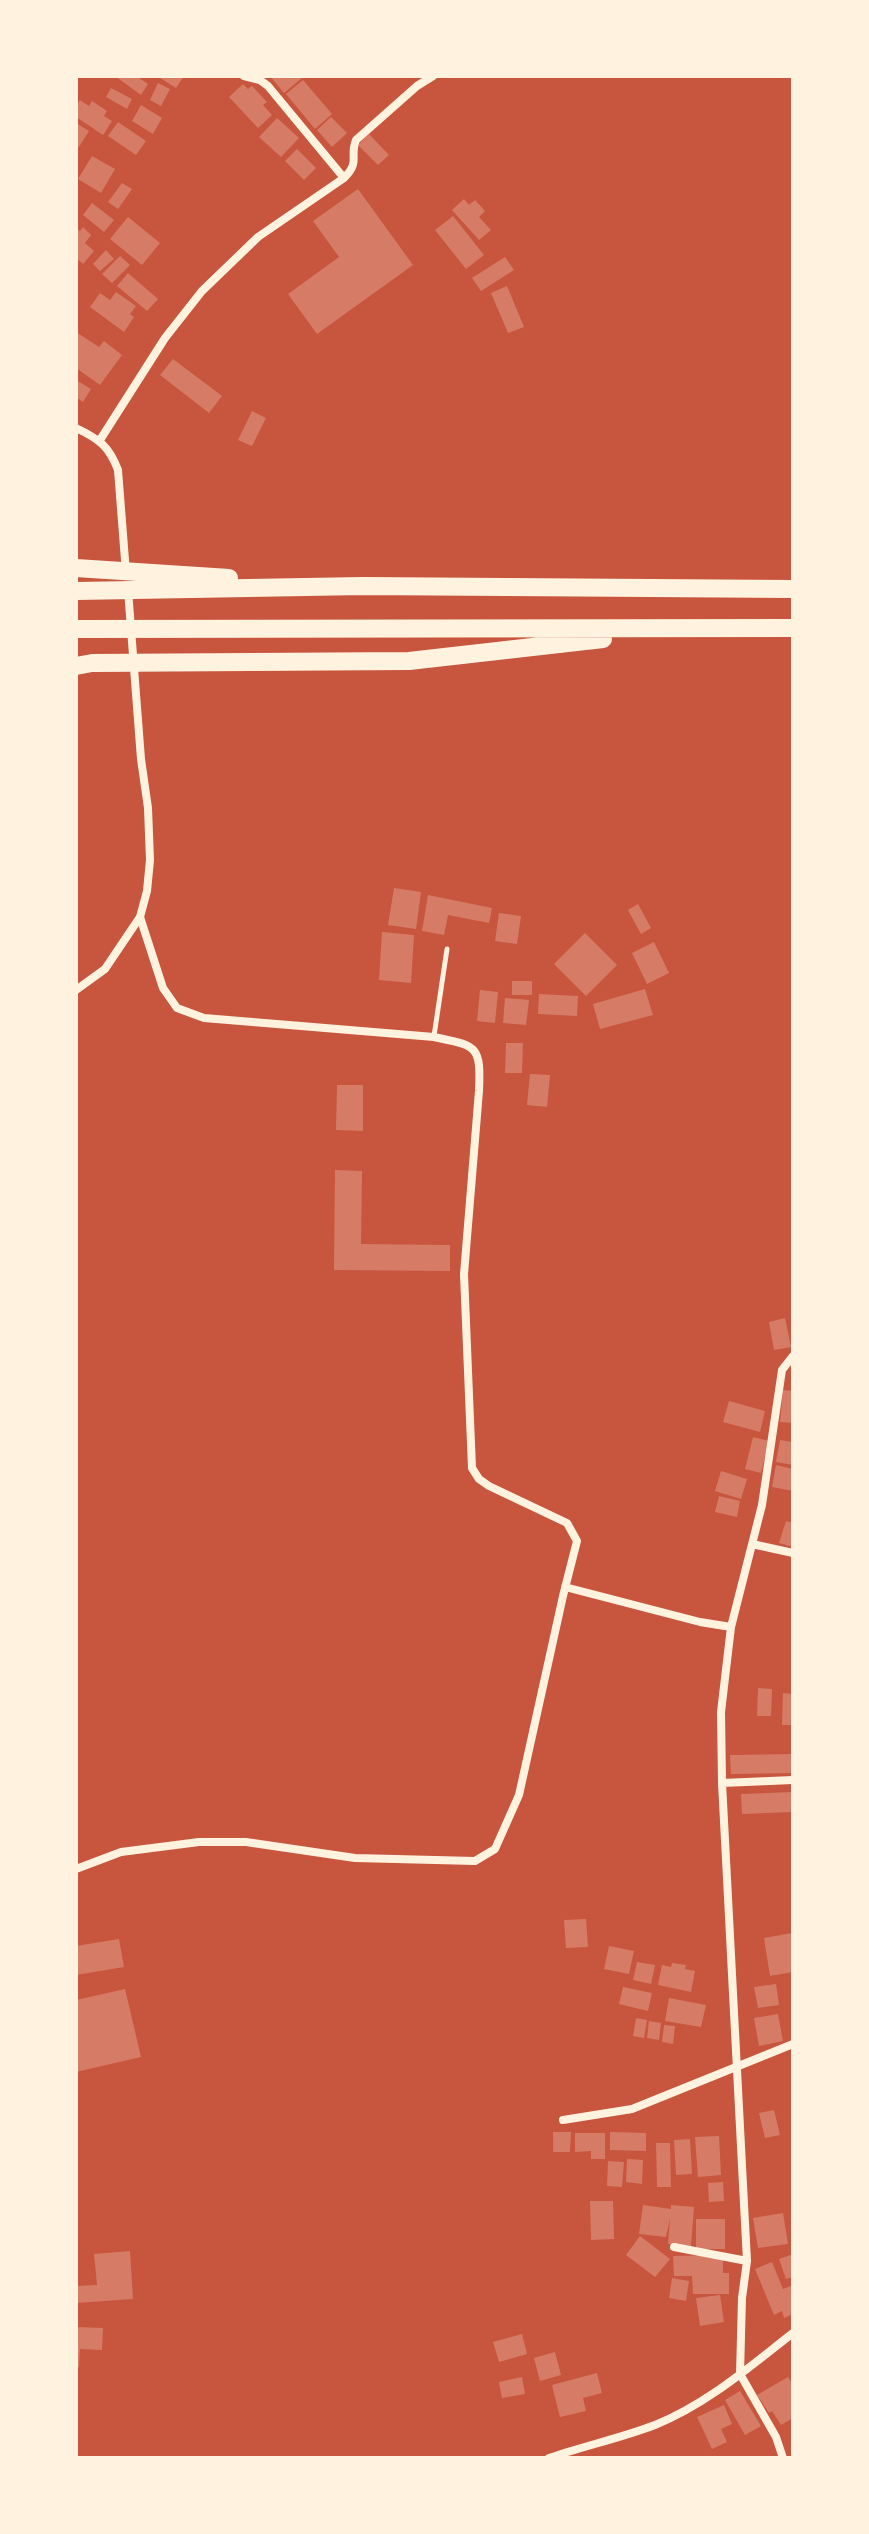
<!DOCTYPE html>
<style>
body{margin:0}
#map{position:relative;width:869px;height:2534px;overflow:hidden;background:#c8553d;font-family:Karla,sans-serif}
canvas{display:block}
.frame{position:absolute;inset:0;border:78px solid #fff3e0;pointer-events:none}
</style>
<div id="map">
<canvas width="869" height="2534"></canvas>
<div class="frame"></div>
</div>
<script>
const c = document.querySelector('canvas').getContext('2d');
c.lineJoin = 'round';
function fillPath(path, color) { c.fillStyle = color; c.fill(path, 'evenodd'); }
function trace(path, color, width, dash) { c.strokeStyle = color; c.lineWidth = width; c.lineCap = dash ? 'butt' : 'round'; c.setLineDash(dash || []); c.stroke(path); }
fillPath(new Path2D(`
 M115,76H136L148,84L141,95Z
 M157,76H184L176,88Z
 M270,76H300L302,78L284,93Z
 M303,80L332,114L315,129L286,94Z
 M158,83L170,89L161,106L150,100Z
 M243,84L248,89L252,86L267,102L263,105L272,115L258,128L229,97Z
 M111,88L132,99L127,109L106,97Z
 M80,100L89,106L92,101L107,111L104,116L112,121L103,135L76,117V106Z
 M141,105L162,118L153,134L132,121Z
 M331,117L347,133L332,147L317,130Z
 M277,118L299,138L281,157L259,137Z
 M118,122L146,141L136,155L108,136Z
 M76,123L89,131L79,147L76,145Z
 M369,134L389,155L378,165L358,145Z
 M297,149L316,168L304,180L285,161Z
 M92,156L115,169L101,193L78,179Z
 M122,183L132,189L118,209L108,202Z
 M358,189L413,265L317,334L288,294L339,257L313,221Z
 M464,199L469,205L475,200L485,211L479,217L491,230L479,240L452,210Z
 M92,203L114,220L104,232L83,215Z
 M453,216L484,255L466,269L435,230Z
 M128,217L160,243L142,265L110,239Z
 M83,227L91,235L85,243L94,251L83,264L76,258V228L80,231Z
 M106,250L114,259L100,271L93,264Z
 M120,256L130,265L112,283L102,274Z
 M505,257L514,270L481,291L472,278Z
 M128,273L158,299L147,311L117,286Z
 M507,286L524,327L508,333L491,293Z
 M116,292L136,306L130,314L134,317L124,332L90,307L100,293L110,300Z
 M76,332L99,347L104,341L122,355L100,385L76,368Z
 M173,359L222,396L209,413L160,375Z
 M76,380L91,389L83,402L76,397Z
 M252,411L266,418L252,446L238,440Z
 M394,888L421,892L416,929L388,925Z
 M428,895L492,908L489,923L448,915L444,935L422,931Z
 M638,904L651,928L641,934L628,910Z
 M499,913L521,916L517,944L495,941Z
 M382,932L414,935L411,983L379,980Z
 M585,933L617,965L586,996L554,964Z
 M654,942L669,973L647,984L632,953Z
 M512,981H532V995H512Z
 M645,989L653,1015L600,1029L593,1004Z
 M480,990L498,992L495,1023L477,1021Z
 M539,994L578,996L577,1016L538,1014Z
 M505,998L529,1000L526,1025L503,1023Z
 M506,1043H523L522,1073H505Z
 M530,1074L550,1075L547,1107L527,1105Z
 M337,1085H363V1131L336,1130Z
 M335,1170L362,1171L361,1244L450,1245V1271L334,1270Z
 M785,1318L791,1347L774,1350L769,1322Z
 M783,1390L793,1391V1423L780,1422Z
 M729,1401L765,1411L760,1432L723,1422Z
 M753,1437L769,1441L761,1473L745,1469Z
 M780,1440L793,1442V1465L776,1462Z
 M776,1465L793,1469V1491L772,1487Z
 M721,1471L747,1479L741,1499L715,1491Z
 M719,1496L740,1501L737,1517L715,1512Z
 M786,1521L793,1523V1547L779,1543Z
 M758,1688L772,1689L771,1716H757Z
 M783,1693L793,1694V1725H782Z
 M793,1754V1773L731,1774L730,1755Z
 M793,1792V1812L742,1814L741,1794Z
 M586,1919L588,1947L566,1948L564,1920Z
 M792,1933L793,1972L770,1976L764,1938Z
 M119,1939L124,1967L76,1975V1946Z
 M609,1946L634,1951L629,1974L604,1969Z
 M637,1962L655,1965L651,1984L633,1980Z
 M672,1963L686,1965L685,1969L695,1971L691,1992L658,1985L662,1965L671,1967Z
 M776,1984L779,2005L758,2008L754,1987Z
 M623,1987L652,1993L648,2011L619,2004Z
 M125,1989L141,2057L76,2072V2000Z
 M669,1998L706,2005L701,2027L665,2021Z
 M778,2014L783,2041L759,2046L754,2018Z
 M636,2018L647,2020L644,2038L633,2036Z
 M649,2021L661,2023L659,2040L647,2038Z
 M664,2025L675,2026L673,2044L662,2042Z
 M774,2110L780,2135L765,2138L759,2113Z
 M553,2132H571L570,2152H553Z
 M610,2132L646,2133V2151L610,2150Z
 M575,2133H605V2159H591V2151L575,2152Z
 M719,2136L721,2175L698,2177L695,2137Z
 M690,2139L692,2174L676,2175L674,2140Z
 M656,2143H670L671,2187H657Z
 M627,2159L643,2160L642,2184L626,2182Z
 M608,2161L624,2162L622,2187L607,2186Z
 M723,2182L724,2201L709,2202L708,2183Z
 M590,2201H613L614,2239L591,2240Z
 M643,2205L671,2209V2205L694,2207L691,2246L668,2244L670,2218L666,2237L639,2234Z
 M783,2213L788,2244L758,2248L753,2218Z
 M696,2219H725V2249H696Z
 M640,2236L670,2259L655,2277L626,2255Z
 M130,2251L133,2299L76,2303V2286L97,2285L94,2254Z
 M793,2254V2277L786,2279L779,2259Z
 M723,2255V2273H729V2294H693L692,2276H674L673,2256Z
 M772,2262L783,2289L793,2285V2314L784,2318L782,2311L774,2315L755,2269Z
 M672,2278L689,2281L686,2301L669,2298Z
 M720,2295L724,2322L700,2326L696,2298Z
 M76,2327L103,2328L102,2350L80,2349L79,2367H76Z
 M522,2334L527,2354L499,2362L493,2342Z
 M555,2352L561,2375L540,2381L534,2358Z
 M597,2373L602,2393L583,2398L586,2411L560,2417L552,2385Z
 M522,2377L525,2394L502,2398L499,2382Z
 M788,2377L793,2385V2418L781,2425L772,2411L769,2413L757,2395Z
 M740,2391L761,2426L745,2435L725,2400Z
 M724,2405L732,2424L721,2429L727,2442L712,2449L697,2417Z`), '#d67c66');
trace(new Path2D(`
 M434,1036L447,949`), '#fff3e0', 5);
trace(new Path2D(`
 M244,76L260,80L268,86L344,178
 M76,428C99,439 109,446 118,470L126,573
 M100,440L165,338L202,291L258,237L344,178C361,161 349,157 356,140L417,86L433,76
 M76,990L105,969L140,917L147,891L150,860L148,808L141,759L128,590
 M752,1544L793,1553
 M565,1587L700,1622L731,1627L762,1505L782,1370L793,1356
 M731,1627L721,1712L722,1783L747,2261
 M722,1783L793,1780
 M76,1869L121,1852L199,1842H246L355,1858L475,1861L495,1849L519,1795L563,1596L577,1541L567,1523L489,1486L479,1479L472,1468L464,1274L479,1091C481,1045 477,1046 434,1037L204,1018L177,1008L163,988L140,917
 M563,2120L632,2109L793,2044
 M674,2247L747,2261L742,2298L740,2374L776,2437L783,2458
 M549,2458C584,2446 621,2438 655,2425C707,2404 749,2367 793,2333`), '#fff3e0', 8);
trace(new Path2D(`
 M76,568L229,578
 M76,591L363,586L793,589
 M76,629L793,628
 M76,666L92,663L409,661L603,639`), '#fff3e0', 18);
</script>
